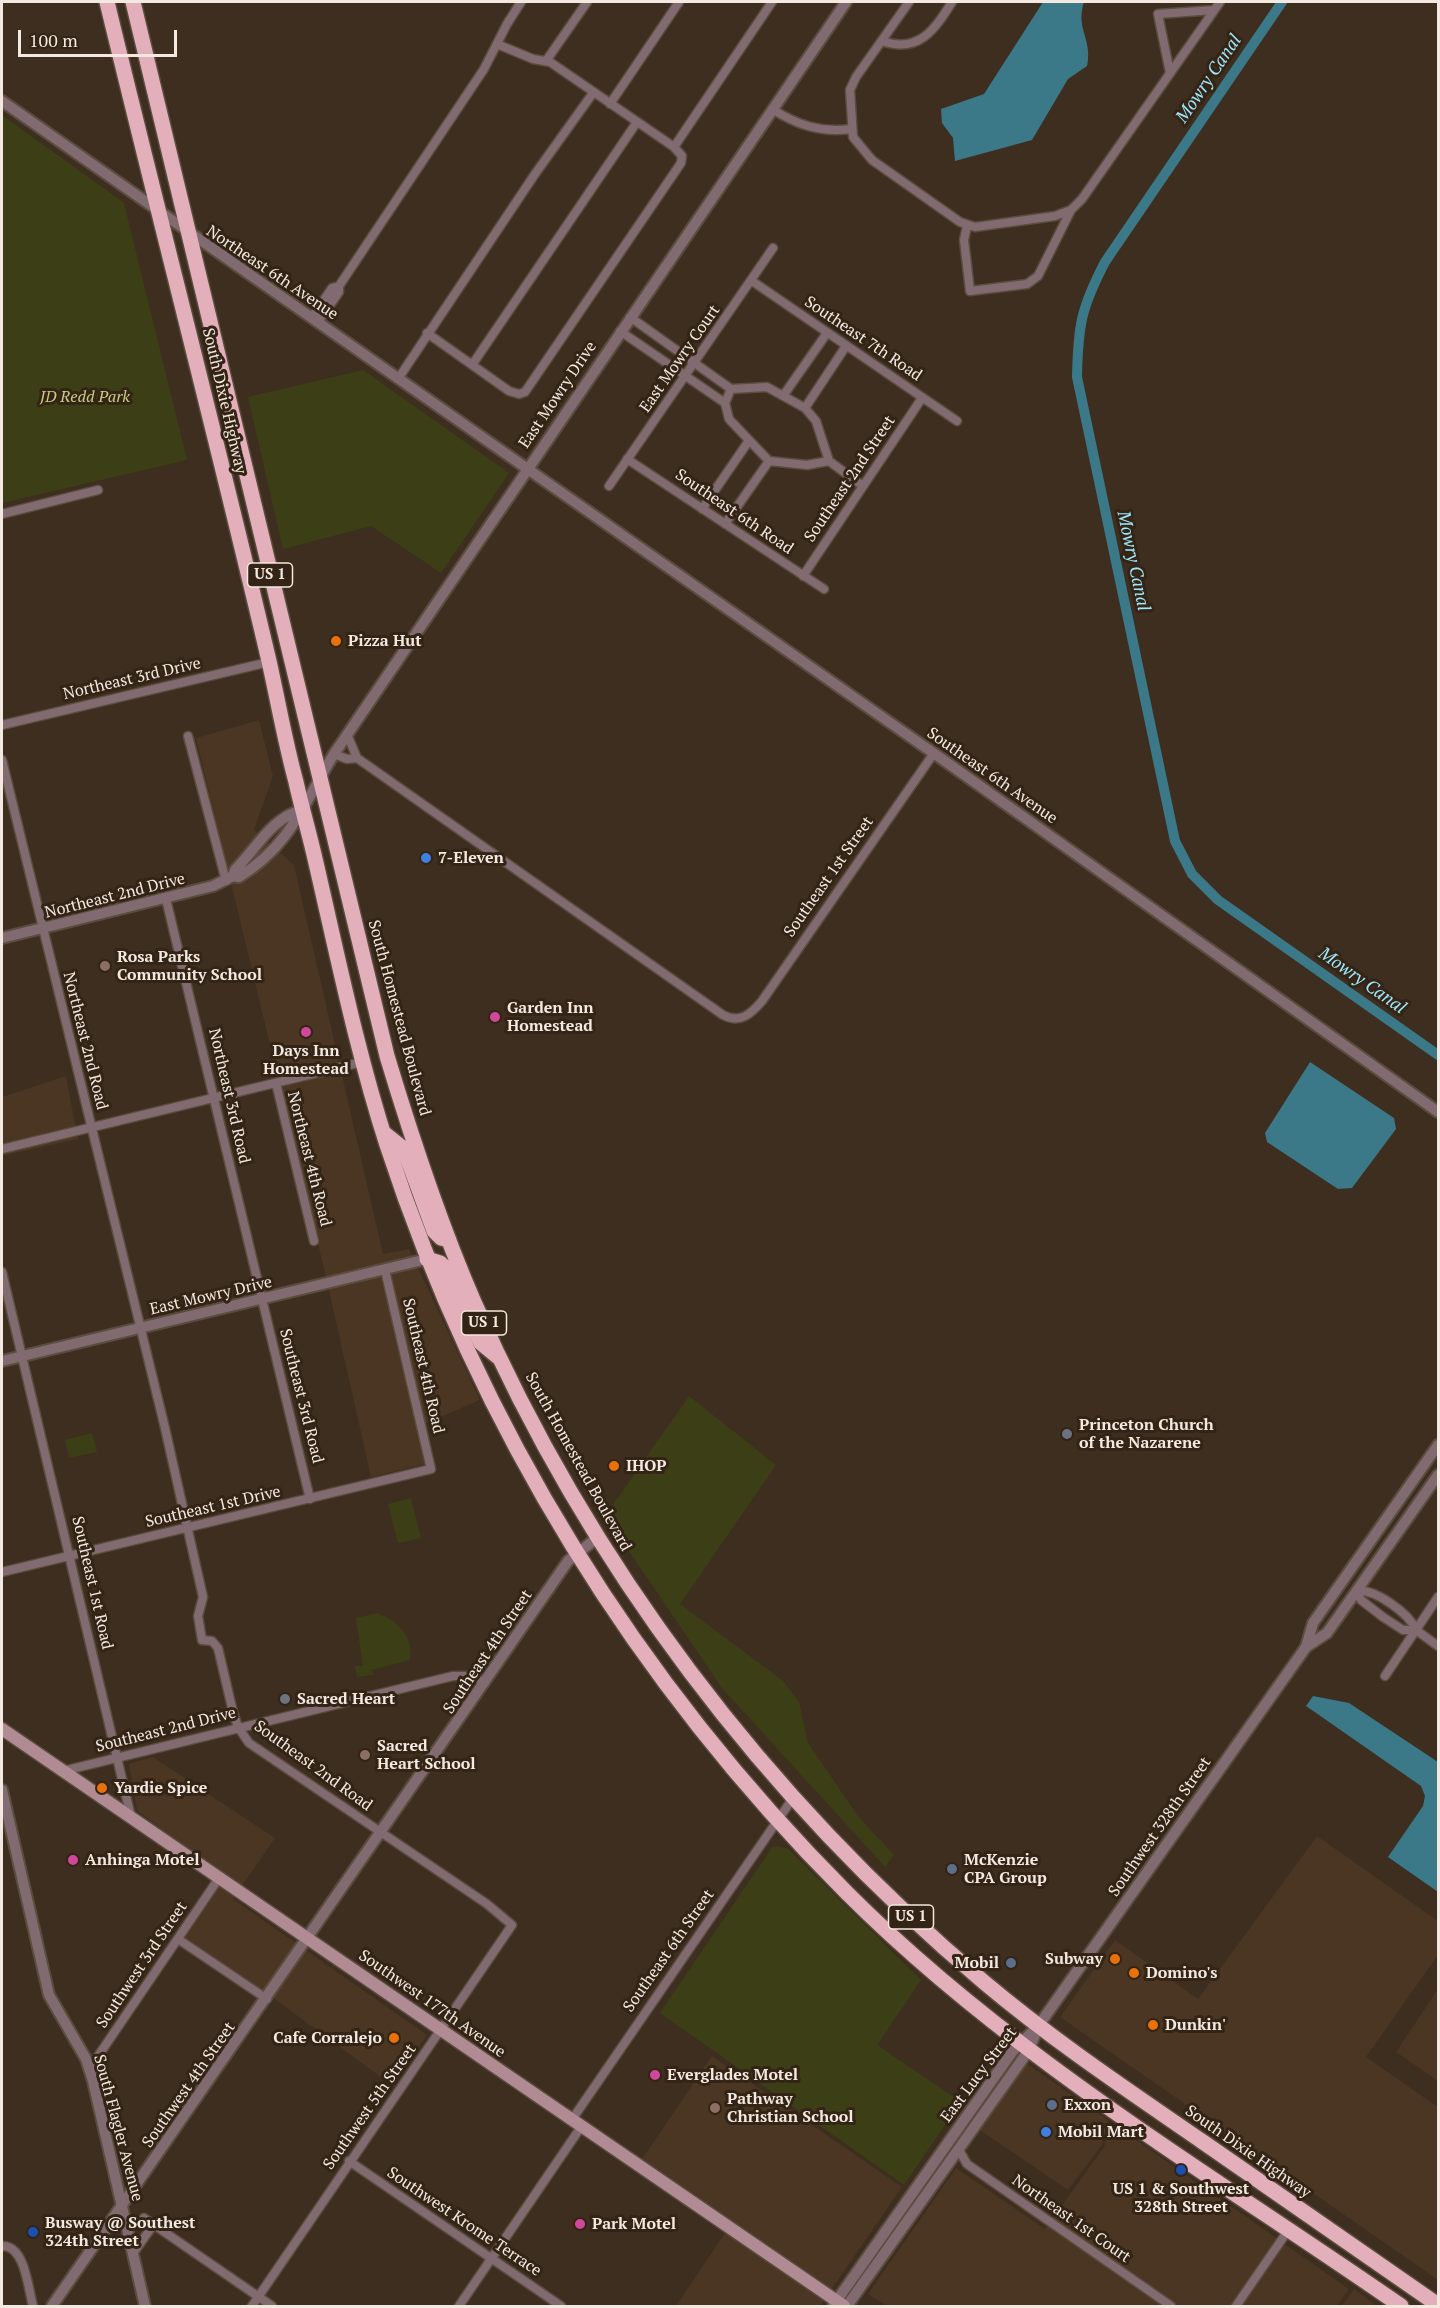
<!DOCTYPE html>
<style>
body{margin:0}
#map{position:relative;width:1440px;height:2308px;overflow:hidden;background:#3d2e1f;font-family:"PT Serif",serif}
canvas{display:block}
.frame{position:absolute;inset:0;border:3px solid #f3e9e0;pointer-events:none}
.scale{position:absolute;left:18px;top:30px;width:159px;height:27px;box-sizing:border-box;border:3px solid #f3e9e0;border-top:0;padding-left:8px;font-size:18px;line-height:21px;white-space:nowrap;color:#f3e9e0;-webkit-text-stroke:4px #332415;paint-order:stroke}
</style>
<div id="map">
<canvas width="1440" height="2308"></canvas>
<div class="frame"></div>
<div class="scale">100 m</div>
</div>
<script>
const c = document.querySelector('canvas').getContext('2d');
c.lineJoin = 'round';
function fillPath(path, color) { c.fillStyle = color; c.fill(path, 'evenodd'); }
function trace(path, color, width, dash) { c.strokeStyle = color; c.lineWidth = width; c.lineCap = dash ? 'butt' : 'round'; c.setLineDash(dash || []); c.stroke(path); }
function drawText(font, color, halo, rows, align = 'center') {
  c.font = font + ' "PT Serif",serif'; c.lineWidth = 6; c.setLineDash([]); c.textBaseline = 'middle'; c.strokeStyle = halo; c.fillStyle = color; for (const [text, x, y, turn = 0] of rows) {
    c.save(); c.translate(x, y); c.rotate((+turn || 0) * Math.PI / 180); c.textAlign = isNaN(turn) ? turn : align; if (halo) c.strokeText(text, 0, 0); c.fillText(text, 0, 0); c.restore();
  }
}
fillPath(new Path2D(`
 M259,720L273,776L254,830L294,865L383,1254L409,1249L480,1400L417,1427L425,1464L371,1477L325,1273L196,738Z
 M66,1076L78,1139L2,1156V1097Z
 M153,1757L275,1838L233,1899L427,2035L393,2086L265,1992L177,1932L218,1873L137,1810L129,1764Z
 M1317,1836L1438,1921V1955L1366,2057L1438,2107V2280L1060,2017L1115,1940L1198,1999Z
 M1438,1989V2081L1396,2052Z
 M712,2056L902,2187L820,2306H676L731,2224L640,2162Z
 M1026,2063L1108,2120L1102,2145L1068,2190L980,2130Z
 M1112,2123L1349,2289L1337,2306H887L868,2294L956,2168L1045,2229L1104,2147Z
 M1354,2289L1377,2306H1342Z`), '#4a3622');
fillPath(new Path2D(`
 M2,115L124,203L187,460L2,503Z
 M363,370L509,473L441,573L371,526L283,549L248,397Z
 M689,1396L776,1465L680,1604L783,1681L799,1702L808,1743L858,1816L894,1855L885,1867L722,1688L605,1516Z
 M92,1433L97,1452L69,1458L65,1440Z
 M411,1498L421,1538L398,1543L388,1504Z
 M377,1613C397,1620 414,1636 410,1660L371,1670L374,1675L357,1677L355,1666H363L356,1618Z
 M773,1846L787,1848L921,1980L877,2045L961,2102L904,2185L660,2013Z`), '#3c3f16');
fillPath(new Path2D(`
 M1043,2H1084C1075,29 1093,39 1087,66L1068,79L1032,140L955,161L953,138L942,123L941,109L984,94Z
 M1310,1062L1394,1118L1396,1129L1352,1188L1338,1189L1267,1142L1265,1133Z
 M1313,1696L1349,1703L1438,1762V1892L1388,1857L1423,1806L1425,1796L1421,1786L1306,1706Z`), '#3b7888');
trace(new Path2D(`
 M1282,2L1105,262C1081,308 1078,326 1077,377L1175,841L1192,874L1218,900L1438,1055`), '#3b7888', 10);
const minor = new Path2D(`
 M909,2L856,77L850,90L853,137L872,160L960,222L975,227L1055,216L1071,210L1082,199L1220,2
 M882,41C919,54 935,29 952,2
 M546,61L587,2
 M1170,73L1158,14L1214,10
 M610,104L679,2
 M772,109C797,125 821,133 851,129
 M674,147L772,2
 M967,226L964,240L970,291L1027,284L1038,276L1071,210
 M752,281L957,421
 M312,317L332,288L339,286
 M630,317L731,389
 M318,322L339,292V286L484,69L507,24L521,2
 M620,331L725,403
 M427,333L509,391L519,394L525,392L681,163L682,156L674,147L550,62L533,59L497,44
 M472,365L637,122
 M398,379L535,174L593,93
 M783,396L827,333
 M805,408L846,346
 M627,459L824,589
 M829,461L807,465L769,461L729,419L725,403L731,389L767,387L805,408L816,421L829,461L863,486
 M609,486L773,248
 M702,509L748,442
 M2,514L98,490
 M725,524L769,461
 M803,576L922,398
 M2,725L269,662
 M347,734L357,758
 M188,736L226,881
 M334,754L347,759L357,758L723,1015C740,1024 751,1014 762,1001L934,753
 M2,760L165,1428L203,1597L198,1616L202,1640L212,1641L218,1648L233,1712L238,1727L249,1743L487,1904L512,1925L252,2306
 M166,899L310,1499
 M276,1083L314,1241
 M2,1149L362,1062
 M2,1272L131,1817
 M2,1572L431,1469L385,1270
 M1416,1630C1409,1613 1375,1589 1357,1591L1361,1600L1383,1617L1403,1630H1416L1438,1646
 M1385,1676L1438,1597
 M63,1771L453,1676H471L485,1683
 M178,1939L267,1999
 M90,2068L219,1878
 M571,2121L793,1798
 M959,2150L967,2164L1171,2306
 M349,2161L561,2306
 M144,2218L272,2306
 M2,2246C25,2245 28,2288 33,2306
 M134,2252L154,2224
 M459,2306L581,2127
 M1236,2306L1289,2229`);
const tertiary = new Path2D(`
 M2,101L942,759L1438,1112
 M233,876L235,870C256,849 273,816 303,810
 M2,938L213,886L233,876L239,877C291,845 304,803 334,754L846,2
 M2,1361L427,1259
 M1306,1647L1327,1633L1438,1475
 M2,1790L49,1995L86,2059L93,2081L145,2306
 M52,2306L568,1561L598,1537
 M833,2306L1012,2052L1038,2026
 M847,2306L1029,2050L1039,2025L1306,1647L1313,1623L1438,1445`);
const secondary = new Path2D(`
 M2,1729L844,2306`);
const trunk = new Path2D(`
 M107,2C160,221 217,440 269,661C278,701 285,742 296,782C302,809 310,836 316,863C338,958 357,1052 387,1145C479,1427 637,1683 847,1893C1011,2057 1212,2175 1401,2306
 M133,2L387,1056C412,1139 439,1222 474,1302C589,1565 765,1798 985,1983C1054,2041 1129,2091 1203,2142C1281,2196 1360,2251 1438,2305
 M384,1133L404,1149L434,1231L441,1238L449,1240
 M427,1259L440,1263L447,1269L481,1343L498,1357`);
trace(minor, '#5a4c3e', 11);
trace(tertiary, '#5a4c3e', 14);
trace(secondary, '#5a4c3e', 15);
trace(trunk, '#5a4c3e', 18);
trace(minor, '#826b70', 8);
trace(tertiary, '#826b70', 10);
trace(secondary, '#b08b94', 12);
trace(trunk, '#e3afbb', 15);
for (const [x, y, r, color] of [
 [336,641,6,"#e8710a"],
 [426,858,6,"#3f7fe0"],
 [105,966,6,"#8d6e63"],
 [495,1017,6,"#d1479c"],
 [306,1032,6,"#d1479c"],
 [1067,1434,6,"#6b7280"],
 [614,1466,6,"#e8710a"],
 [285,1699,6,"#6b7280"],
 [365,1755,6,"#8d6e63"],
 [102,1788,6,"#e8710a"],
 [73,1860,6,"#d1479c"],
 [952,1869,6,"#5c6f8a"],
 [1115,1959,6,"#e8710a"],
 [1011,1963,6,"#5c6f8a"],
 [1134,1973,6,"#e8710a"],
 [1153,2025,6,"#e8710a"],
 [394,2038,6,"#e8710a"],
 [655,2075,6,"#d1479c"],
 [1052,2105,6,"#5c6f8a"],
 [715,2108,6,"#8d6e63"],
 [1046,2132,6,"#3f7fe0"],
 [1181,2170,6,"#1a4fb4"],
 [580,2224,6,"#d1479c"],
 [33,2232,6,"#1a4fb4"]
]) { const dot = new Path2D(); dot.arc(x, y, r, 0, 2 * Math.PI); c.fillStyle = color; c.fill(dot); trace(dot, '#332415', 2); }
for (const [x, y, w] of [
 [270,575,45],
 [484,1323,45],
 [911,1917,45]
]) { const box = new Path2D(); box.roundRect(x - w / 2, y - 12, w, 24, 4.5); c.fillStyle = '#332415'; c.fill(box); trace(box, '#f3e9e0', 1.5); }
drawText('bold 15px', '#f3e9e0', null, [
 ["US 1",270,575],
 ["US 1",484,1323],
 ["US 1",911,1917]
]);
drawText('16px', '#f3e9e0', '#332415', [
 ["Northeast 6th Avenue",272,273,34],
 ["Southeast 7th Road",863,339,34],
 ["East Mowry Court",680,359,-55],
 ["East Mowry Drive",558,395,-56],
 ["South Dixie Highway",224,401,77],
 ["Southeast 2nd Street",850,479,-56],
 ["Southeast 6th Road",734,512,34],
 ["Northeast 3rd Drive",132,679,-13],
 ["Southeast 6th Avenue",992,776,35],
 ["Southeast 1st Street",829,877,-55],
 ["Northeast 2nd Drive",115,896,-14],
 ["South Homestead Boulevard",399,1018,75],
 ["Northeast 2nd Road",85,1041,76],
 ["Northeast 3rd Road",229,1096,77],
 ["Northeast 4th Road",309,1159,76],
 ["East Mowry Drive",211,1296,-13],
 ["Southeast 4th Road",423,1366,77],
 ["Southeast 3rd Road",301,1396,76],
 ["South Homestead Boulevard",578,1462,61],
 ["Southeast 1st Drive",213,1507,-13],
 ["Southeast 1st Road",92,1583,77],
 ["Southeast 4th Street",488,1652,-56],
 ["Southeast 2nd Drive",166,1730,-14],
 ["Southeast 2nd Road",313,1766,36],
 ["Southwest 328th Street",1160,1827,-55],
 ["Southeast 6th Street",669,1951,-55],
 ["Southwest 3rd Street",142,1965,-56],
 ["Southwest 177th Avenue",432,2004,35],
 ["East Lucy Street",979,2075,-53],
 ["Southwest 4th Street",189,2085,-55],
 ["Southwest 5th Street",370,2107,-55],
 ["South Flagler Avenue",118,2128,75],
 ["South Dixie Highway",1248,2152,35],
 ["Northeast 1st Court",1071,2219,35],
 ["Southwest Krome Terrace",464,2222,34]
]);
drawText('italic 16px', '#c5cd82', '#332415', [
 ["JD Redd Park",85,397]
]);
drawText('bold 16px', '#f3e9e0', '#332415', [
 ["Pizza Hut",348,641],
 ["7-Eleven",438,858],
 ["Rosa Parks",117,957],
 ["Community School",117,975],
 ["Garden Inn",507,1008],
 ["Homestead",507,1026],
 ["Days Inn",306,1051,"center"],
 ["Homestead",306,1069,"center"],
 ["Princeton Church",1079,1425],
 ["of the Nazarene",1079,1443],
 ["IHOP",626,1466],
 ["Sacred Heart",297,1699],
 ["Sacred",377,1746],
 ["Heart School",377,1764],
 ["Yardie Spice",114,1788],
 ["Anhinga Motel",85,1860],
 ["McKenzie",964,1860],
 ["CPA Group",964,1878],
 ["Subway",1103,1959,"right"],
 ["Mobil",999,1963,"right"],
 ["Domino's",1146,1973],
 ["Dunkin'",1165,2025],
 ["Cafe Corralejo",382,2038,"right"],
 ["Everglades Motel",667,2075],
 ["Pathway",727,2099],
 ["Christian School",727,2117],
 ["Exxon",1064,2105],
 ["Mobil Mart",1058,2132],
 ["US 1 & Southwest",1181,2189,"center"],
 ["328th Street",1181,2207,"center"],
 ["Busway @ Southest",45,2223],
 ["324th Street",45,2241],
 ["Park Motel",592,2224]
], 'left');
drawText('italic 18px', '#9ee7fc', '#332415', [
 ["Mowry Canal",1209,79,-56],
 ["Mowry Canal",1133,561,78],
 ["Mowry Canal",1362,981,35]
]);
</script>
